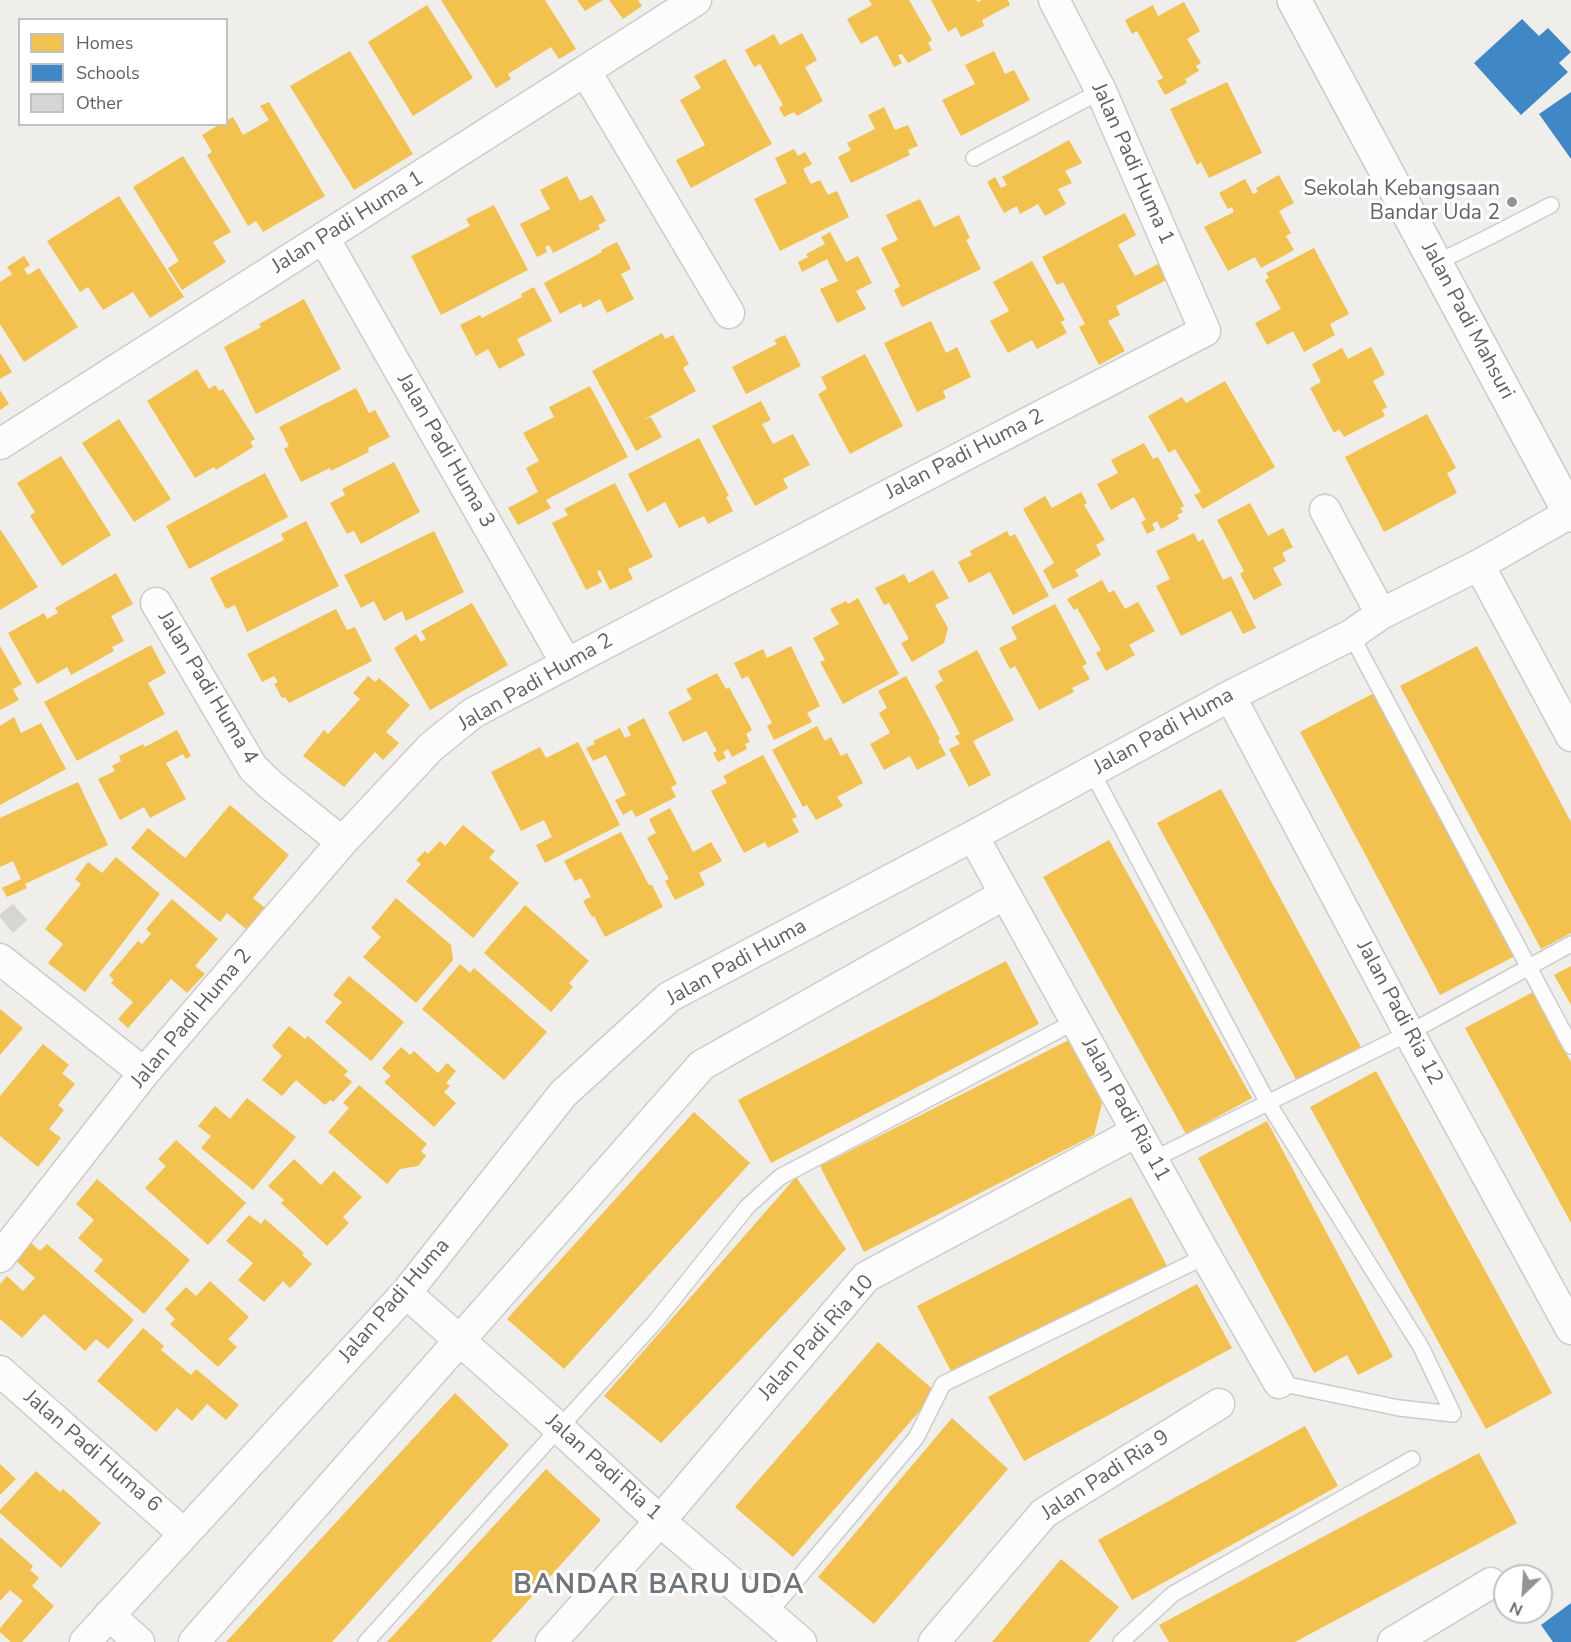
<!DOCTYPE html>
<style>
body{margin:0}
#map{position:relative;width:1571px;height:1642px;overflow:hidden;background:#efeeea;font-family:"Nunito Sans",sans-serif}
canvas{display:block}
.legend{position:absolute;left:18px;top:18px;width:210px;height:108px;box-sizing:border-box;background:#fff;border:2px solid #bfc1c3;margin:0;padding:8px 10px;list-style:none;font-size:18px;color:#5f6368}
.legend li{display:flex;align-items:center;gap:12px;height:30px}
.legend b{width:30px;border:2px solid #bfc1c3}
.north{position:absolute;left:1493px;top:1564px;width:60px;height:60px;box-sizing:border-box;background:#fff;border:2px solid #bfc1c3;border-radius:50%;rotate:205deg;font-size:16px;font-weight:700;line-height:24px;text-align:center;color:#5f6368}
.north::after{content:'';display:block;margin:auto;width:21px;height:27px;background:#919496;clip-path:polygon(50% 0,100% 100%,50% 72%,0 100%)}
</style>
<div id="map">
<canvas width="1571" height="1642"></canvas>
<ul class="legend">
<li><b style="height:16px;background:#f2c14e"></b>Homes</li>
<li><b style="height:16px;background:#3f88c5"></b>Schools</li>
<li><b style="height:16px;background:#d6d5d3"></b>Other</li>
</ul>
<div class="north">N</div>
</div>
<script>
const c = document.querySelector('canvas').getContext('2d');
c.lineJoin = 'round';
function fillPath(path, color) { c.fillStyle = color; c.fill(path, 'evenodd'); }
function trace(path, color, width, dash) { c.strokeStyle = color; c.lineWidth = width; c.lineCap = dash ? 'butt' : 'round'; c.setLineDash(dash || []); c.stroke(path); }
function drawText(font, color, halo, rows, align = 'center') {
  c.font = font + ' "Nunito Sans",sans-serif'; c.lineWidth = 6; c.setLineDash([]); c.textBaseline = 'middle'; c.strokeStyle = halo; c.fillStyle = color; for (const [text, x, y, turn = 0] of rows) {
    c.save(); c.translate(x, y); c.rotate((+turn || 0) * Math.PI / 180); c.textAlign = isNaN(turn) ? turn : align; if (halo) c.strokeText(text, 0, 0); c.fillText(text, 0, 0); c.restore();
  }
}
fillPath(new Path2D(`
 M441,0H545L576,49L559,59L551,47L508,74L511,79L496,88Z
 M577,0H603L585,11Z
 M609,0H638L642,6L623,19Z
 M869,0H909L932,40L928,43L932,50L908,63L902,54L898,55L902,63L894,67L877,35L861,44L847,19L872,5Z
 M931,0H976L978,2L982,0H1008L1010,5L982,20L984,26L961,37L956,27L948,32Z
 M1184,2L1200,31L1187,39L1201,63L1196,66L1199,71L1185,79L1187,83L1165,95L1157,81L1163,78L1137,31L1132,34L1125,20L1153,5L1158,16Z
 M427,5L473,78L413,116L368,42Z
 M802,33L817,60L805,67L823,101L797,116L794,112L784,117L779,108L783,105L760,64L754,67L745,50L774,34L780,45Z
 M350,51L413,154L354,190L290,86Z
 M994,51L1005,74L1014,70L1030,100L961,136L942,100L975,84L965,65Z
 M725,59L772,144L691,188L676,160L705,145L680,100L701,88L694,76Z
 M1227,82L1262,153L1209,178L1201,162L1197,165L1170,109Z
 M269,102L325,196L263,232L256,221L248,226L207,155L212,152L202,135L220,124H226V121L233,117L243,135L269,120L260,106Z
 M884,107L895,130L908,125L918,146L908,150L910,155L851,183L838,157L851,150L847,143L875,129L868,115Z
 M1069,140L1082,163L1065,171L1072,183L1058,189L1066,204L1045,216L1038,204L1020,214L1017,206L1004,213L987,182L995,177L1001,188L1007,185L1002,177Z
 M794,149L798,156L805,152L812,164L803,169L811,184L820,180L828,195L837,191L849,217L780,251L754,199L787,183L775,158Z
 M183,156L231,232L213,242L226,262L182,290L168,268L179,261L133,187Z
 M1279,175L1294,203L1279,211L1291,233L1286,236L1294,250L1261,268L1255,257L1228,271L1204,227L1234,212L1232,207L1228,209L1219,193L1245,179L1253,194L1258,192L1256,188Z
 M567,176L580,201L592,195L606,221L598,225L600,229L553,253L549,245L545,247L547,252L537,257L520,224L550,209L540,190Z
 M119,196L184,297L150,318L133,292L103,310L88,287L80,292L47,241Z
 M920,199L934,227L959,215L970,238L966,240L981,269L902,307L894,290L900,286L881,248L898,240L886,215Z
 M494,205L528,270L441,315L411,256L470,226L466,219Z
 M1125,213L1136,235L1118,245L1135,276L1162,262L1170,278L1116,306L1120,315L1108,321L1125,351L1099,365L1079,327L1085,324L1063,282L1057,285L1042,257Z
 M830,232L846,262L858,256L872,283L856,291L866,309L837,323L820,289L838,281L827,259L802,272L798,262L808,257L806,254L825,244L821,237Z
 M617,242L631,269L621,274L634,299L607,313L600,299L583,308L581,303L560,314L544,283L602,252L601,250Z
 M1314,248L1349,314L1330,324L1335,335L1304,352L1293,331L1267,345L1255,323L1281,309L1265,280L1269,278L1266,273Z
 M24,256L30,265L24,269L28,275L39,268L78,327L24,362L0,324V282L12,274L7,267Z
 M1032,261L1065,320L1061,322L1067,333L1037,349L1032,340L1008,353L990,321L1009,311L993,282Z
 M534,287L552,321L517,339L525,355L499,369L488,349L476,356L460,325L480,315L482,318L522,297L521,294Z
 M304,299L341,369L256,414L224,347L261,327L259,324Z
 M931,321L946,353L957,347L971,377L943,391L946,398L917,412L884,343Z
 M662,333L665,339L673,335L689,364L683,368L696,391L643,420L651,417L662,437L636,451L592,371Z
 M785,335L801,366L746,394L732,367L777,344L774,340Z
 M1371,347L1385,374L1373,381L1387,407L1382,410L1385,416L1344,437L1339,429L1334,433L1310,388L1321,382L1312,364L1342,348L1348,359Z
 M0,353L12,372L0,379Z
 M865,354L903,426L850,454L818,394L827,389L821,377Z
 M197,369L209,389L215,385L219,391L223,389L255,439L250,442L253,447L216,470L214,467L195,478L147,401Z
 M1225,381L1275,467L1203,509L1194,495L1201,492L1175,449L1169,453L1148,416L1182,397L1186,403Z
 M590,386L628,457L546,500L551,508L518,525L508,508L538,492L526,468L539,461L523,433L554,417L549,407Z
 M356,388L369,413L375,410L390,437L368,448L369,452L331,471L330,468L301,482L284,449L289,446L279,427Z
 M0,390L9,404L0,410Z
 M761,401L771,420L762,424L773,444L793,434L810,465L783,479L788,488L755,506L712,426Z
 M1427,414L1456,468L1447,473L1457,493L1384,532L1345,457Z
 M119,419L171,499L134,522L82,443Z
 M699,438L729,496L726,497L733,511L708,524L704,516L679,528L665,502L647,512L628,474Z
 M1144,443L1153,459L1158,457L1184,506L1180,508L1183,512L1177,515L1179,519L1161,529L1157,521L1152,524L1155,530L1147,534L1141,522L1146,520L1134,497L1111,510L1097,484L1118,473L1111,460Z
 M61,456L111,535L62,566L30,516L35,512L17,483Z
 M394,462L420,512L361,544L354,531L347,534L330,503L345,495L342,489Z
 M265,473L288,517L189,569L166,526Z
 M615,483L653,557L628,569L633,579L610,590L600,570L597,572L602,582L586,590L552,523L568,515L564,509Z
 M1081,492L1087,503L1084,505L1105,540L1096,545L1101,555L1075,570L1079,576L1053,589L1043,570L1054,563L1023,509L1045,496L1052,508Z
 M1250,503L1268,536L1283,528L1293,547L1282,553L1286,561L1273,568L1282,585L1254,600L1240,574L1244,571L1217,520Z
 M306,521L339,586L247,632L235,605L226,609L210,578L284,540L281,534Z
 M0,529L38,587L0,610Z
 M434,531L464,592L406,621L402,611L384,621L374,601L361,608L344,575Z
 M1007,531L1010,537L1015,534L1049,596L1013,615L990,572L969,583L958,562L972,555L970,551Z
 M1194,533L1198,542L1203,539L1223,580L1231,576L1256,628L1243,634L1231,611L1181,636L1156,586L1170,579L1156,551Z
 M933,570L949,598L935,605L948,628L944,643L912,662L901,643L909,639L889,603L884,605L875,588L904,574L909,583Z
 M116,573L133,604L111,616L124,641L112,647L114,651L71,675L67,667L37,684L8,633L44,613L47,619L58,613L55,608Z
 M1102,580L1109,593L1114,590L1125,609L1138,602L1155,631L1129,645L1135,655L1106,671L1096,653L1101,650L1077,608L1074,610L1067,599Z
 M858,598L899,674L843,704L820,662L825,660L813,638L839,624L830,609L846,601L848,604Z
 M472,603L508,665L430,710L394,648L416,634L421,642L426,639L421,631Z
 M1055,604L1087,664L1082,666L1090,679L1072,688L1074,692L1039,710L1015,666L1010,669L999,648L1017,639L1011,627Z
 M336,609L347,630L355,627L372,661L289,703L285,697L282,698L274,684L278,682L274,676L262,682L247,654Z
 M151,645L166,673L148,683L165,714L77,761L44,702Z
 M0,646L22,684L13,689L19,700L0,710Z
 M791,646L820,706L807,713L812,722L774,740L767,726L772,723L748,676L742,679L734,663L763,649L767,658Z
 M1477,646L1571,822V933L1541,949L1400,686Z
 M977,650L1014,720L973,741L991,775L969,787L949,749L960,744L955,736L960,734L935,686L943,681L938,671Z
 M717,673L726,689L729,687L752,730L746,734L750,742L745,744L747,749L732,757L728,749L723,752L726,758L718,762L713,753L717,751L706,731L683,742L668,712L692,699L686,689Z
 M368,676L375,682L379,678L410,705L386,732L399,743L383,760L375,752L344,787L303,756L324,730L328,734L360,699L353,693Z
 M906,676L940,739L938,740L946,755L917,770L910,756L884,770L870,744L890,733L879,713L887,708L878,691Z
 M1376,692L1517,955L1440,995L1300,732Z
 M14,717L21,733L41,723L66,769L0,805V726Z
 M644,718L677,784L671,787L676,797L636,817L632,810L623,815L615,800L626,795L606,755L593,761L586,748L595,744L593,741L620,728L625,738L631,735L627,727Z
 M817,726L825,741L831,737L841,756L847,753L863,783L837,797L843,806L816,820L807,805L803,807L772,750Z
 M177,730L191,756L186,759L183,754L166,763L186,799L150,818L144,807L120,820L98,779L115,771L112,766L121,761L119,756L143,744L145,747Z
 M578,742L620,825L545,863L536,845L552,837L544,820L521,831L491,772L540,747L546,758Z
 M763,755L797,817L792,819L799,832L768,848L765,842L744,853L711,791L727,783L723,776Z
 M78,782L108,845L25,884L27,888L7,897L2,888L21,879L13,861L0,867V818Z
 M1221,789L1361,1047L1297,1081L1157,823Z
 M230,805L289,855L253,898L265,908L247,930L227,913L220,922L131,848L148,828L185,858Z
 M670,808L693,852L711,842L722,861L699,873L705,885L675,900L665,881L669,879L647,838L656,833L649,819Z
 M463,825L495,851L489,858L519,883L473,938L406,881L421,864L416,860L425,851L428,854L440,841L445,846Z
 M621,832L649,885H652L663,907L605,937L594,916L592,917L583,901L591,897L581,878L575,881L564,861Z
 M1109,840L1252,1098L1186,1134L1043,877Z
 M116,857L160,894L85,992L48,963L63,944L45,929L81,884L75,879L88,862L102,873Z
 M396,898L451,945L453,960L416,1003L363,957L381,937L371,928Z
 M172,899L218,939L195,966L205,974L187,993L171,979L128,1028L118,1019L133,1002L111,983L114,980L109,975L138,941L142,944L151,934L146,929Z
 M525,905L589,961L569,983L573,987L551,1012L484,953Z
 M1006,961L1039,1024L771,1163L738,1100Z
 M460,964L470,973L474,968L547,1032L504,1080L422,1009Z
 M1571,966V1005L1554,975Z
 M349,976L404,1022L371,1061L325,1022L342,1002L333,995Z
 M1533,992L1571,1062V1223L1465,1028Z
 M0,1009L23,1028L0,1055Z
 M289,1026L305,1039L308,1036L348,1071L344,1075L352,1082L333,1102L330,1100L325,1105L296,1080L282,1096L262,1080L282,1056L272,1046Z
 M1069,1040L1102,1103L1094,1135L864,1252L820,1166Z
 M43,1044L69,1065L62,1073L75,1084L58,1105L64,1110L49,1129L61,1138L38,1167L0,1136V1096Z
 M401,1047L410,1055L414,1051L438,1073L447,1063L456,1071L446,1083L450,1086L444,1092L456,1103L434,1127L384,1082L391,1076L382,1068Z
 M1376,1071L1552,1393L1486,1429L1310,1107Z
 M359,1085L427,1144L421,1151L426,1156L418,1166L400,1169L387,1184L328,1132L349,1108L343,1103Z
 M247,1098L296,1137L253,1190L201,1148L211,1136L198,1126L215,1106L230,1119Z
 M694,1112L750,1163L564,1369L507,1319Z
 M1267,1121L1393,1357L1358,1375L1347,1355L1314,1373L1198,1158Z
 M176,1140L246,1203L208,1245L145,1188L166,1166L158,1159Z
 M294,1159L321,1185L334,1171L362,1197L343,1217L349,1223L327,1246L281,1203L284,1200L268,1186Z
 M796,1177L846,1249L661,1443L604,1396Z
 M97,1179L190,1260L144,1314L94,1271L103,1260L78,1238L94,1220L76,1204Z
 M1131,1197L1167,1266L953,1375L917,1306Z
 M249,1215L261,1224L265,1219L304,1253L302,1255L312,1264L290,1288L283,1281L264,1302L238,1280L253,1263L226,1241Z
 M29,1241L40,1251L47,1244L134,1320L108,1349L96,1339L85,1351L44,1314L22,1338L0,1319V1284L7,1276L23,1291L35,1278L13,1258Z
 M210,1281L249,1317L228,1339L237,1347L218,1367L170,1324L175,1319L165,1309L186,1287L196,1296Z
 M1197,1284L1232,1348L1024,1461L988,1397Z
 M143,1328L164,1346L161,1350L191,1375L196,1369L239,1405L226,1420L207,1404L192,1421L177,1408L156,1432L97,1381Z
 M878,1342L936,1392L793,1557L735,1507Z
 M455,1393L509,1445L332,1642H226Z
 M952,1418L1008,1469L874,1624L818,1577Z
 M1305,1426L1338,1486L1132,1600L1098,1540Z
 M1479,1453L1517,1523L1295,1642H1169L1159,1625Z
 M0,1464L16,1479L0,1495Z
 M546,1469L601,1520L491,1642H387Z
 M36,1471L60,1492L63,1489L101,1523L61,1568L0,1513V1510Z
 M0,1537L33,1566L30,1570L39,1578L32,1586L54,1606L22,1642H11L0,1632V1628L23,1601L10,1590L0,1601Z
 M1061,1559L1119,1607L1089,1642H992Z`), '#f2c14e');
fillPath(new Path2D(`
 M1522,19L1539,36L1548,28L1571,52L1559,63L1568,72L1521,115L1474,63Z
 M1571,92V159L1539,114Z
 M1571,1603V1642H1553L1541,1625Z`), '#3f88c5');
fillPath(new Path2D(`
 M13,904L27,920L13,933L0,917V914Z`), '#d6d5d3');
const lane = new Path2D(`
 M974,158L1101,91
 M1436,263L1487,238L1551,205
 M1351,635L1571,1046
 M1092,772L1268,1103L1421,1347L1453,1414L1399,1408L1279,1383
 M1152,1160L1409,1033L1571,944
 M768,1614L916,1438L943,1384L1206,1256
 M366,1642L655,1322L747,1207L780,1177L1076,1021
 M1121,1642L1173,1594L1412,1459`);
const street = new Path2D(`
 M586,72L729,313
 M324,238L566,663
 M0,444L696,0
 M1325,510L1381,614
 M1479,565L1571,736
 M156,603L253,768L272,786L342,842
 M1230,696L1409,1033L1571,1329
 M973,836L1206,1256L1279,1383
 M0,959L144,1073
 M0,1257L144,1073L342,842L431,747L473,713L863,508L1205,331L1101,91L1054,0
 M406,1293L559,1428L660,1521L801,1642
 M0,1371L183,1533
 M109,1615L139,1642
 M85,1642L406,1293L563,1094L669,997L973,836L1230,696L1351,635L1381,614L1479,565L1570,513
 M194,1642L702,1065L1005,894
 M551,1642L660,1521L866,1277L1136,1132
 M934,1642L1044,1513L1219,1404
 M1393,1642L1491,1583`);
const secondary = new Path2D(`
 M1294,0L1571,515`);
trace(lane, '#cbcccc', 18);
trace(street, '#cbcccc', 33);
trace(secondary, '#cacacb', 36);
trace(lane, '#fdfcfc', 15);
trace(street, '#fdfcfc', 30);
trace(secondary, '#fdfcfc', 33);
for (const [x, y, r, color] of [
 [1512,202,6,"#919496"]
]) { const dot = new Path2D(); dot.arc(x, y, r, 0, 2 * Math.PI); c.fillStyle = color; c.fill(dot); trace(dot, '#fff', 2); }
drawText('21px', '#5f6368', '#fff', [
 ["Jalan Padi Huma 1",1132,164,66],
 ["Jalan Padi Huma 1",348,223,-32],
 ["Jalan Padi Mahsuri",1467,321,62],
 ["Jalan Padi Huma 3",445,451,60],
 ["Jalan Padi Huma 2",965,455,-27],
 ["Jalan Padi Huma 2",536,683,-30],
 ["Jalan Padi Huma 4",207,688,59],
 ["Jalan Padi Huma",1164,732,-29],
 ["Jalan Padi Huma",737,963,-29],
 ["Jalan Padi Ria 12",1399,1013,62],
 ["Jalan Padi Huma 2",192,1019,-50],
 ["Jalan Padi Ria 11",1125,1110,61],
 ["Jalan Padi Huma",395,1301,-49],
 ["Jalan Padi Ria 10",817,1338,-48],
 ["Jalan Padi Huma 6",92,1452,41],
 ["Jalan Padi Ria 1",603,1468,42],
 ["Jalan Padi Ria 9",1106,1476,-33]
]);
drawText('21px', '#5f6368', '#fff', [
 ["Sekolah Kebangsaan",1500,190],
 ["Bandar Uda 2",1500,214]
], 'right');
c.letterSpacing = '1.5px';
drawText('bold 27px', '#70757a', '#fff', [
 ["BANDAR BARU UDA",659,1586]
]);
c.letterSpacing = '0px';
</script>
